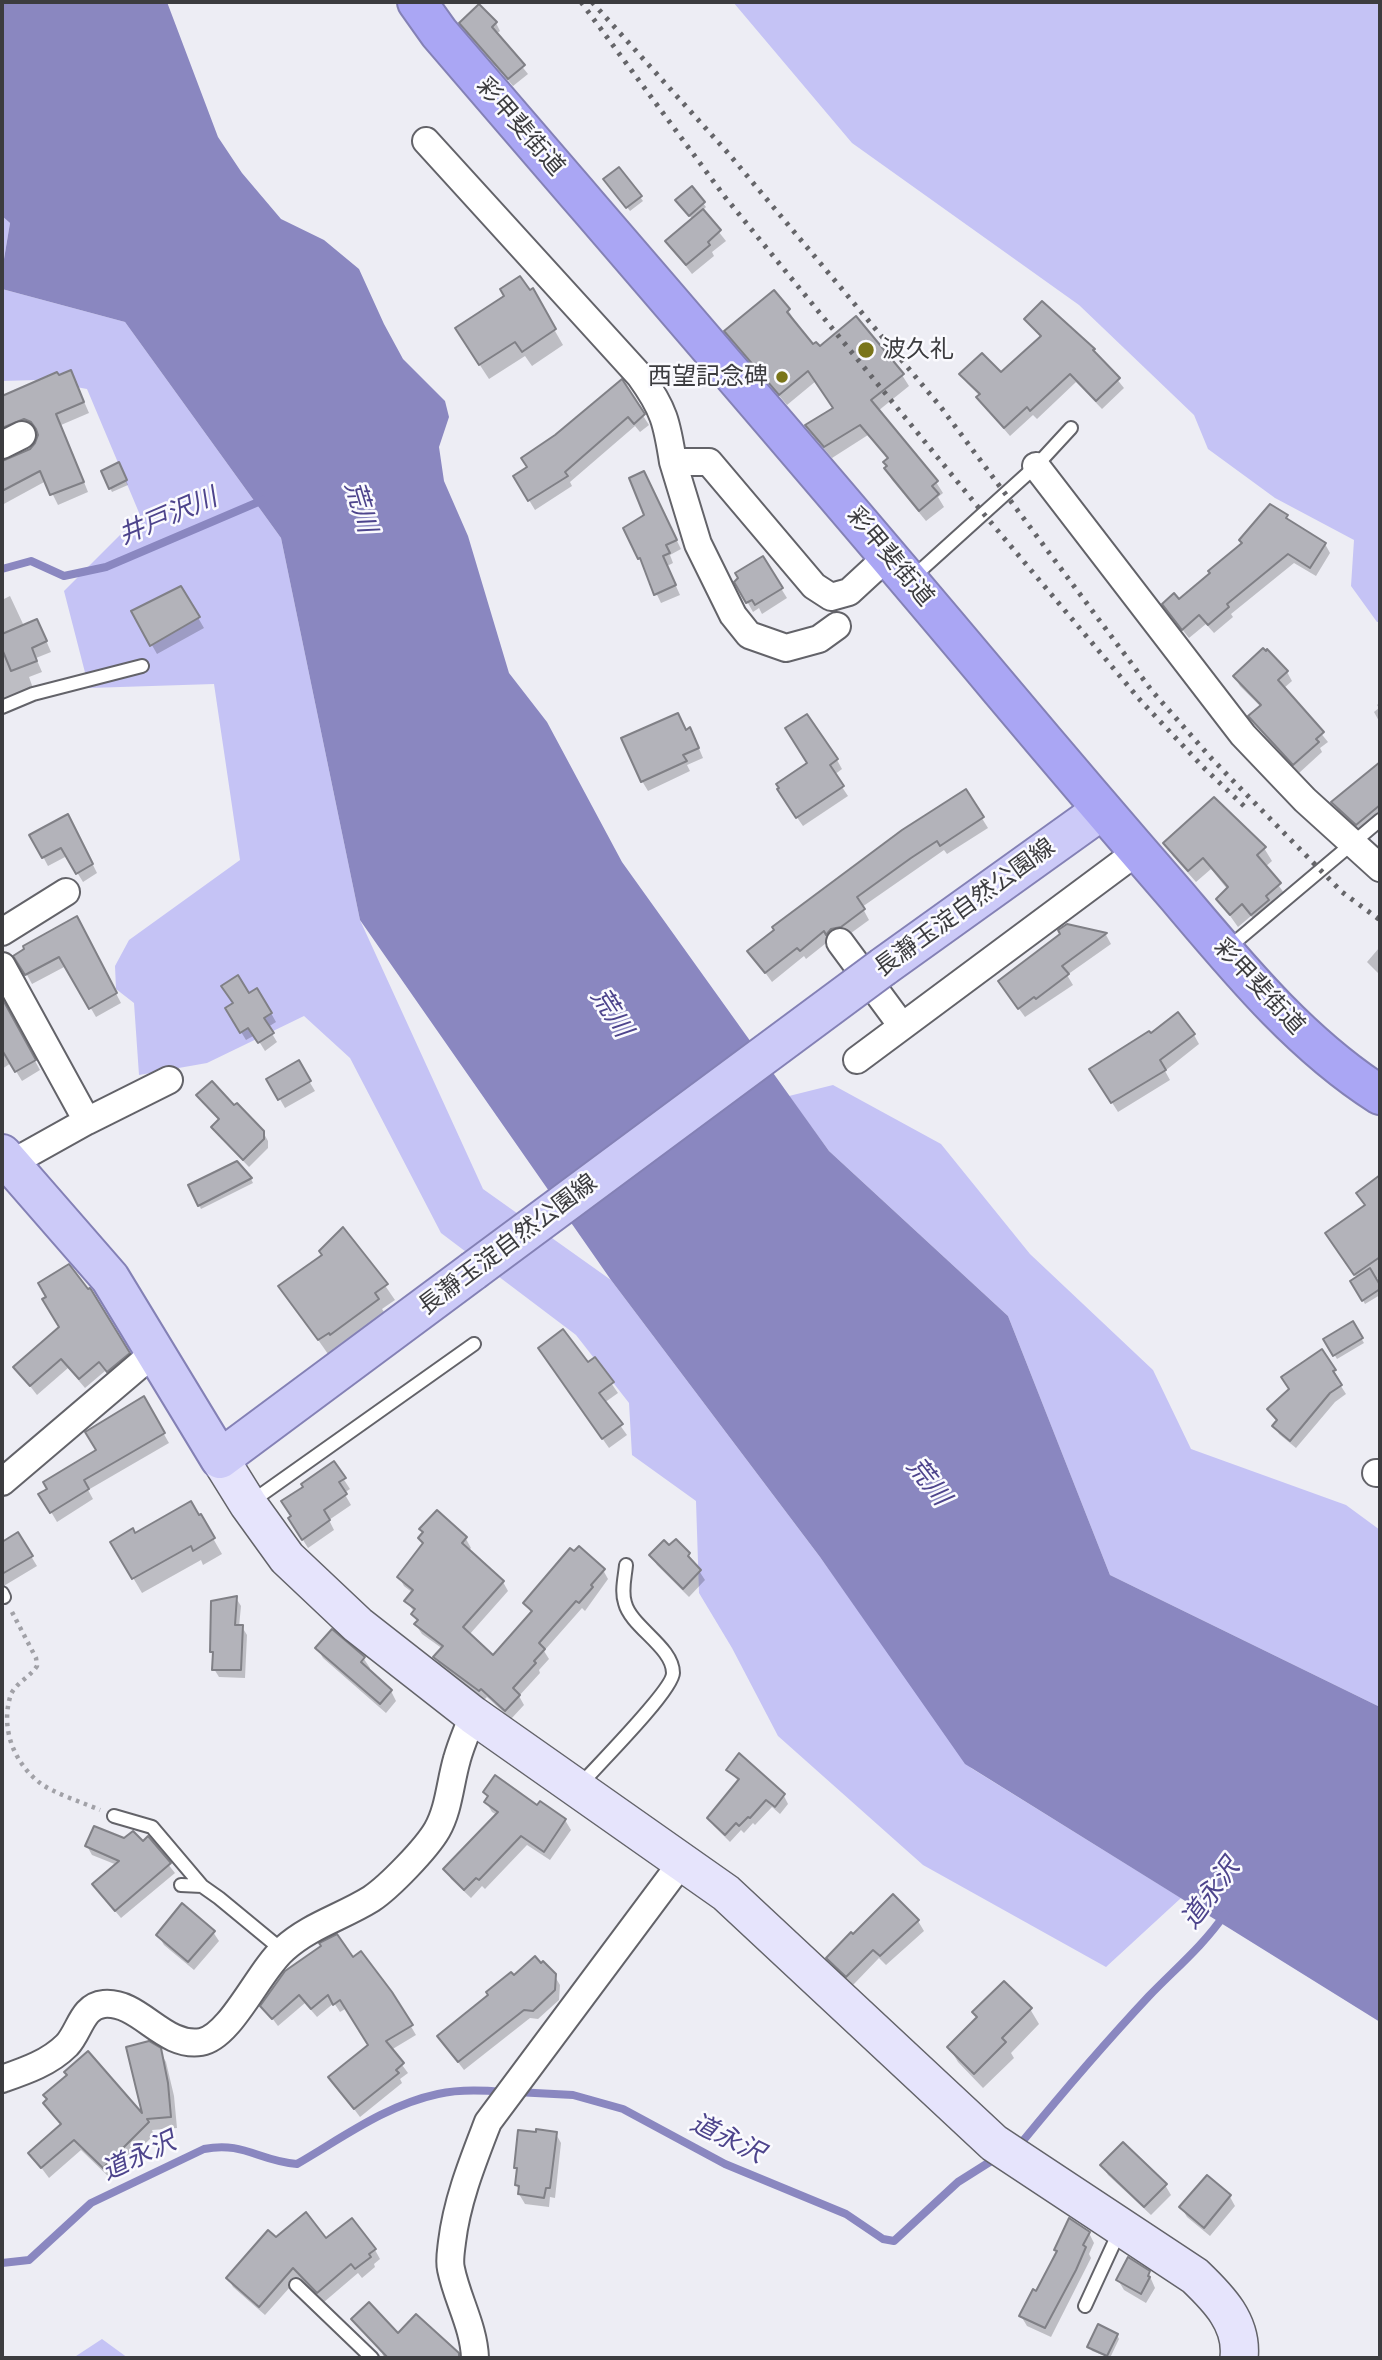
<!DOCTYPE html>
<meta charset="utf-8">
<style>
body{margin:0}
#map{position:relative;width:1382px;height:2360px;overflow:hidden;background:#ededf4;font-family:"PT Sans Narrow",sans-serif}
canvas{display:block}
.frame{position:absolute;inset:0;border:4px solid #3c3c3f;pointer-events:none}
</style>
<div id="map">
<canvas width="1382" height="2360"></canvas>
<div class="frame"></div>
</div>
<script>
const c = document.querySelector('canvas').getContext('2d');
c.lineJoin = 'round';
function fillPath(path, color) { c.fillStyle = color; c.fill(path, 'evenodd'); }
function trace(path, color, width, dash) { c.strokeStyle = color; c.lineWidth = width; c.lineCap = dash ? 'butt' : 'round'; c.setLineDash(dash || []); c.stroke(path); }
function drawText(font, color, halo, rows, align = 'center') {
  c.font = font + ' "PT Sans Narrow","Noto Sans JP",sans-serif'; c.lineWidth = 5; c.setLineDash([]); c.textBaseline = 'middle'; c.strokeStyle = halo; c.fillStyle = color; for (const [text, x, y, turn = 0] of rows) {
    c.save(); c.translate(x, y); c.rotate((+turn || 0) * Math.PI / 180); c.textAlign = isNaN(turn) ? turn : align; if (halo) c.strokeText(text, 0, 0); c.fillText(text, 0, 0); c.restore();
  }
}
fillPath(new Path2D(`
 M733,2H1380V622H1377L1351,586L1354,540L1275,498L1208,449L1194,415L1079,305L852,143Z
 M2,216L10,223L2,271Z
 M2,289L125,322L281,538L360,920L483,1189L611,1280L820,1557L971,1768L1181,1898L1106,1967L923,1865L778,1736L732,1648L699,1593L696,1501L632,1455L629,1403L576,1335L441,1233L350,1058L304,1016L207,1063L139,1075L134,1003L116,989L115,966L129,940L240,860L214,684L89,688L64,591L140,515L87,389L38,380L2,381Z
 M833,1085L941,1144L1030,1254L1153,1370L1191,1449L1346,1505L1380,1530V1707L1110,1575L1008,1316L829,1151L789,1096Z
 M102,2339L128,2358H73Z`), '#c5c3f5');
fillPath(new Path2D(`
 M2,2H167L218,137L242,173L281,219L324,240L359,269L384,324L403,359L445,401L449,417L439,447L444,481L468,536L509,673L547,722L622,862L829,1151L1008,1316L1110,1575L1380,1707V2022L965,1764L820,1557L611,1280L360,920L281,538L125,322L2,289V271L10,223L2,216Z`), '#8a87c0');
fillPath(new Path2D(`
 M461,23H496L500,31L496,34L528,74L513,86Z
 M608,183L640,197L643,201L630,211Z
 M692,189L706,207L702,211L726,241L712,252L714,256L692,274L667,242L693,220L680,205Z
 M532,291L563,345L532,366L525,356L489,379L466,344L506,296Z
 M1042,303L1093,350L1124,388L1102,409L1076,382L1037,419L1033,415L1010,436L984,406L980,396L967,383L962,374L1001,375L1041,338L1026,319Z
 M788,310L795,321L793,323L813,346L902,375L909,386L878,411L936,482L943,493L938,497L944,507L926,521L892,480L886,469L888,459L868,435L832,458L814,437L808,426L834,409L816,381L787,405L733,342L726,331Z
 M621,382L649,425L640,432L635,426L570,482L572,486L535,510L515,477L529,468L556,437Z
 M76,383L89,413L61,425L88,492L58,505L46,481L2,505V462L9,461L36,445L39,437L38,432L31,430L2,441V397Z
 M121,469L128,485L112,492L110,488Z
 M648,483L681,549L670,555L673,563L667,566L680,595L661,603L625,529L646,516Z
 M1286,516L1290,522L1325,544L1330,553L1316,576L1294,563L1231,614L1233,617L1214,633L1206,624L1189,638L1169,613L1179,601Z
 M762,558L787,598L762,614L759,608L753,612L736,582Z
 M181,588L204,628L157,654L133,612Z
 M10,596L24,626L42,631L51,652L36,658L42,672L29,677L34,691L2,704V600Z
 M1287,672L1292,681L1284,688L1328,742L1320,748L1322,752L1299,773L1256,725L1251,717L1261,707L1240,686L1235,677Z
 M1380,702V723L1374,712L1379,708L1377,705Z
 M686,731L695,739L703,758L687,765L690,771L648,791L642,781Z
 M837,760L842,769L834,775L848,796L803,826L784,799Z
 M1380,764V821L1363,834L1339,812L1333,802Z
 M965,791L988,828L947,854L944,850L862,907L869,920L847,936L830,940L806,959L804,956L772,982L750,952Z
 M73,825L97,873L83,882L67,856L48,866L32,836Z
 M1165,843L1264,848L1272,861L1265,867L1287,897L1260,926L1251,916L1238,927L1218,899L1228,890L1211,869L1196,882L1173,856Z
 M1067,926L1106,935L1111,944L1067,975L1073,985L1025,1017L1006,991L1062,934Z
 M82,928L121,1003L96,1017L66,966L32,984L17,957Z
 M1379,948L1380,949V975L1367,962Z
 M249,995L271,1013L276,1022L268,1027L277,1042L265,1051L255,1035L246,1040L227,1009Z
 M2,1001L40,1070L22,1081L11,1063L2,1069Z
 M1194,1035L1199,1044L1165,1071L1170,1080L1118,1112L1097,1079Z
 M298,1063L315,1091L285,1108L269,1080Z
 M198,1096L234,1108L263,1132L268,1141V1148L249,1167L218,1135L213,1127L220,1121Z
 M1380,1178V1277L1375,1280L1380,1288V1295L1365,1304L1352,1281L1357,1278L1335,1248L1366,1206L1358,1193Z
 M251,1179L253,1183L201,1209L190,1186Z
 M352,1238L395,1300L382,1309L386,1315L340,1349L339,1347L328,1354L281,1287Z
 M87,1292H91L134,1363L113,1381L105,1371L85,1388L68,1368L37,1395L15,1367L61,1327Z
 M1352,1323L1364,1343L1337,1359L1325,1339Z
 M1322,1352L1339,1379L1337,1380L1346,1394L1335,1402L1296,1448L1279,1434L1275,1426L1278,1422L1269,1409L1291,1390Z
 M546,1358L588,1365L595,1360L618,1393L604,1403L627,1435L609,1448Z
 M143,1398L169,1443L88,1490L93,1499L57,1522L41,1495L99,1451Z
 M333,1463L350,1489L344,1493L351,1505L329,1520L334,1530L308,1548L290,1519Z
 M437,1513L466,1539L471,1548L468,1551L503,1582L508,1591L469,1635L493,1657L532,1614L525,1603L603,1570L608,1579L585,1611L582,1608L544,1651L549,1659L539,1670L540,1673L519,1696L524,1705L511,1719L487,1697L485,1699L440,1666L435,1657L443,1649L422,1634L416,1625L418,1623L413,1614L415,1613L406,1601L413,1593L404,1586L399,1577L424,1545L420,1538L424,1534L421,1530Z
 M200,1516L222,1554L203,1565L201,1560L142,1593L112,1542Z
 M18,1535L37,1566L2,1587V1544Z
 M669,1548L688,1554L705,1580L689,1597L657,1565L651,1556Z
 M236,1598L241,1606L239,1627H242L247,1635L245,1678L219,1677L214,1669V1657L211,1651Z
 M332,1631L364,1659L370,1668L368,1671L391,1691L396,1701L386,1713L323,1658L317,1648Z
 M728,1770L784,1796L788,1804L780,1814L772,1807L755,1825L753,1823L744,1833L741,1830L730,1842L714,1826L709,1818L739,1782Z
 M485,1792L537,1807L565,1820L571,1830L550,1860L527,1845L485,1889L482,1886L471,1898L451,1879L445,1869L497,1815L492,1812L486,1802L489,1798Z
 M148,1839L175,1873L121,1918L99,1892L117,1865L92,1855L87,1846L124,1840L143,1843Z
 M893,1896L918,1921L924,1931L886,1965L879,1958L853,1985L834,1968L828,1958L853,1937Z
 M213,1932L219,1941L194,1970L164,1945L158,1935Z
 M353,1959L391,1993L416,2035L391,2050L408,2073L400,2079L402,2083L360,2117L330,2077L370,2045L347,2008L340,2012L334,2003L317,2017L305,2003L278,2026L263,2006Z
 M554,1975L560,1985L559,2000L538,2019L530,2018L464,2070L445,2045L514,1978Z
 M1030,2009L1039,2024L1011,2053L1014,2058L983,2088L958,2062L949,2047L978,2019L975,2013Z
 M159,2050L166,2062L174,2096L177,2128L152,2130L154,2135L110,2178L81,2150L49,2178L31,2154L62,2126L45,2103L145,2120Z
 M556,2134L561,2143L555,2198L550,2197L549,2207L525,2204L519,2194L517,2185L518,2172L516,2168Z
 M1103,2166L1165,2185L1171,2195L1151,2215L1108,2175Z
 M1230,2197L1235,2206L1210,2236L1187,2217L1181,2207Z
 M1089,2233L1094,2243L1089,2254L1091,2258L1051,2337L1027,2326L1021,2316L1037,2293L1058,2254L1056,2249Z
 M276,2239L326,2240L375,2250L380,2259L374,2264L375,2267L362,2278L358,2273L324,2302L299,2277L265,2315L233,2287L228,2278Z
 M1148,2272L1155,2288L1146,2303L1124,2290L1118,2280Z
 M353,2320L455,2352L458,2358H384L382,2353Z
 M1117,2335L1119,2339L1110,2358L1092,2351L1089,2346Z`), '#0003');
trace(new Path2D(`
 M2,569L31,561L64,576L106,567L263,500
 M516,2092L573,2095L623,2109L725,2164L846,2214L883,2239L894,2241L958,2182L996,2158
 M1016,2145L1022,2142C1063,2092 1105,2043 1149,1996C1175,1969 1203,1946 1225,1914
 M2,2263L29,2260L91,2203L204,2149C243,2141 259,2161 297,2164C342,2138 386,2105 438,2094C460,2089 481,2090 503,2092`), '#8a87c0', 8);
const building = new Path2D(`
 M479,4L497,22L492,27L525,65L508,79L459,23Z
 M619,167L642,196L626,208L603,179Z
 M692,186L705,202L689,216L675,200Z
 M703,209L721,230L708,242L710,245L686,265L665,241Z
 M520,276L530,290L533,288L556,329L522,352L515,342L479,365L455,328L504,296L500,289Z
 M774,290L790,309L787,312L813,344L816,342L820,346L856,316L904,374L871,400L938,481L932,486L939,494L919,511L884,468L887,466L883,462L888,458L860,425L824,447L805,425L833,408L808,371L779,395L724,331Z
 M1042,301L1095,349L1093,350L1120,378L1096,401L1070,374L1030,411L1027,407L1004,428L976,397L980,394L959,374L982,353L1001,372L1041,336L1024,319Z
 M71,370L84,402L56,414L84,482L50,495L40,471L2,491V461L30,449L35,443L38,435L36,429L31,422L24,419L2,428V396L57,372L59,375Z
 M622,379L645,414L634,424L628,417L565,472L568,476L528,501L513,476L527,467L521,458L555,435Z
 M119,462L127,480L109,489L101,471Z
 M644,471L677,540L666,545L670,553L663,556L676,585L654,595L640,558L638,559L623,528L644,515L629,478Z
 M1270,504L1288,515L1286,518L1326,543L1310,568L1288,554L1227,604L1229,607L1208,625L1199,615L1182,630L1162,604L1174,593L1179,599L1210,573L1208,571L1242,543L1239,540Z
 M763,556L783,588L755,605L752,600L746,603L734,582L738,578L735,573Z
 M181,586L200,617L150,646L131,611Z
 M37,619L47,641L32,648L37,661L11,671L2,649V634Z
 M1263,648L1266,651L1267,649L1288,671L1278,680L1324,732L1316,739L1319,742L1293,765L1248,716L1261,705L1233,676Z
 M678,713L686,730L690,727L699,748L683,755L687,761L641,782L621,738Z
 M807,714L838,759L830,765L844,786L796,818L777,789L779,788L776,784L807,763L785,728Z
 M1380,762V805L1356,825L1331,802Z
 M966,789L984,817L940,846L937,841L911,858L857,897L865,909L841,927L831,929L826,935L824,931L800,951L797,948L765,973L747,951L774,930L772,927L902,830Z
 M1214,797L1266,847L1257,855L1281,883L1266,896L1269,900L1251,915L1242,904L1230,915L1216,899L1228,887L1203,858L1188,871L1163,843Z
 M68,814L93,864L76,874L61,848L42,858L29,835Z
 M77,916L117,993L89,1009L59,957L25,975L13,956L24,949L23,946Z
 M1067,924L1107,933L1062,966L1069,974L1036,999L1034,997L1018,1009L998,981L1060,934L1058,930Z
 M238,975L249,993L257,988L272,1013L264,1018L274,1033L258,1043L248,1028L240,1033L225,1008L233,1003L221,986Z
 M2,998L36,1060L15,1072L2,1050Z
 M1178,1012L1195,1034L1160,1060L1166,1070L1111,1103L1089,1069L1149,1031L1151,1033Z
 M299,1060L311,1081L278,1100L266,1079Z
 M212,1081L234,1105L237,1103L264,1131V1139L243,1160L211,1127L219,1119L196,1095Z
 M237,1161L252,1178L198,1206L188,1185Z
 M1380,1175V1257L1354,1275L1325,1233L1365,1205L1356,1193Z
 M343,1227L388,1284L375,1293L379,1299L330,1335L329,1333L318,1340L278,1286L322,1255L319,1251Z
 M69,1264L88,1289L90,1288L92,1291L130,1353L107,1372L99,1362L79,1379L61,1359L30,1386L13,1367L59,1327L42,1299L46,1297L38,1283Z
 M1370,1268L1380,1285V1289L1362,1301L1350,1281Z
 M1353,1321L1363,1338L1333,1356L1323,1339Z
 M563,1329L588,1362L595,1357L614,1382L599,1393L623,1424L602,1439L538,1348Z
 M1322,1349L1336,1370L1333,1371L1342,1385L1330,1393L1290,1441L1272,1426L1277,1420L1267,1409L1289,1389L1281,1377Z
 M144,1396L165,1433L84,1480L89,1489L50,1513L38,1494L47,1489L43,1482L96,1450L85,1432Z
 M334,1461L346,1478L339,1482L347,1494L324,1510L330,1520L302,1540L288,1518L291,1516L281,1501L303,1487L301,1484Z
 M191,1501L199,1515L201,1514L215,1538L193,1551L191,1546L132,1579L110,1542L133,1528L135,1533Z
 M437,1510L467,1537L462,1543L504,1581L463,1627L493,1655L532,1611L523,1603L570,1548L574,1551L579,1546L605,1569L591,1585L593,1587L579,1603L576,1601L539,1643L545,1649L534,1661L536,1663L513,1688L520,1695L505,1711L481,1689L479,1691L433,1657L443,1646L414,1624L418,1620L411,1614L415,1609L404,1601L413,1590L397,1577L423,1543L418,1538L423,1532L419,1529Z
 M18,1532L33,1556L2,1574V1542Z
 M676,1539L690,1553L688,1556L701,1570L683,1589L649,1555L664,1540L669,1545Z
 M237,1596L235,1625H243L241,1670H212L213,1652H210L211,1601Z
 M332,1629L365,1657L361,1662L392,1690L380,1704L315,1648Z
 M739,1753L785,1794L775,1807L766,1800L750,1818L748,1817L739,1826L736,1823L725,1835L707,1818L739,1779L726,1770Z
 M495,1775L537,1805L540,1801L566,1819L544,1852L521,1836L479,1880L476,1878L464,1890L443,1869L498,1812L484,1802L488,1796L483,1792Z
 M94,1826L124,1838L133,1831L143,1841L148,1836L171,1863L115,1911L92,1884L119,1861L85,1846Z
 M893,1894L919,1920L880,1956L873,1950L846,1977L826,1958L851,1932L853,1934Z
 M182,1903L215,1931L188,1962L156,1935Z
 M337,1934L353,1957L361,1951L392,1992L413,2025L386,2041L404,2063L396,2070L399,2073L354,2109L328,2077L368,2045L340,2000L333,2005L328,1995L311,2009L299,1995L272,2019L260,2006L285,1971L321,1946L319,1943Z
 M535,1956L541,1963L543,1961L556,1974L555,1990L533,2011L524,2010L458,2062L437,2036L488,1995L486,1992L511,1972L514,1975Z
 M1004,1981L1032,2008L1002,2038L1006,2042L974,2074L947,2047L977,2017L972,2012Z
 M149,2041L161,2048L168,2083L171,2117L147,2119L149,2122L103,2168L74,2140L41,2168L28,2153L61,2124L43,2103L47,2099L43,2095L67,2075L64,2072L88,2051L142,2113L126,2047Z
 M536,2129L557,2132L550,2188H546L544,2198L518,2194L519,2186L515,2185L517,2168H514L518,2130L536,2132Z
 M1123,2142L1167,2184L1144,2207L1100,2165Z
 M1207,2175L1231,2195L1204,2228L1179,2207Z
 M306,2212L326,2238L352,2218L376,2249L369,2254L371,2257L355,2269L351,2264L317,2293L293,2268L259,2307L226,2278L268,2230L276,2237Z
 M1069,2218L1090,2232L1083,2245L1086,2247L1076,2270L1045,2328L1019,2316L1033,2289L1036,2291L1057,2251L1054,2250Z
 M1128,2257L1150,2271L1148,2276L1150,2277L1141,2294L1116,2280Z
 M369,2302L398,2333L416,2314L459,2353V2358H388L351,2319Z
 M1098,2324L1118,2334L1107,2356L1087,2347Z`);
fillPath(building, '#b3b3ba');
trace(building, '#808086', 2);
const lane = new Path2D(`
 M912,578L1036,466L1071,428
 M2,707L33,694L142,666
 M1227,949L1380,820
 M251,1502L474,1344
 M2,1593L4,1597
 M580,1785C596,1767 673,1690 673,1673C673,1647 631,1627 625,1603C621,1591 625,1577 626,1565
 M114,1816L152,1827L202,1886
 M181,1885L202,1886L219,1898L282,1950
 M296,2285L372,2358
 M1085,2306L1120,2230`);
const street = new Path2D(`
 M426,141L640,376C664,409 667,423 673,462H709L814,586L831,597L849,592L888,556
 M2,445L22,435
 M673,462L698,544L733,615L749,635L786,648L819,639L837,626
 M1036,466L1243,735L1305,800L1380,868
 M2,932L66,892
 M840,942L902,1026
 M2,966L87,1121L10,1164
 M857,1060L1138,851
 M87,1121L169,1080
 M1376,1473H1380
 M2,1482L156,1351
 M2,2079C25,2071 49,2063 67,2045C80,2031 82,2006 104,2004C140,2001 163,2048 201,2042C231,2037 259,1970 284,1949C309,1926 342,1917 371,1899C389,1887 426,1849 437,1830C449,1809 450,1783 457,1759C461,1744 468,1729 473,1715
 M475,2358C474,2327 457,2299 451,2269C449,2261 451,2251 452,2242C457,2200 473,2161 488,2122L682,1862`);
const secondary = new Path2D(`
 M220,1459L248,1504L287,1558L358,1625L473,1715L726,1893L994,2143L1195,2276C1218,2298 1243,2323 1239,2358`);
const primary = new Path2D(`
 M883,967L1102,810
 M2,1154L110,1278L220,1459L473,1271`);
const highway = new Path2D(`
 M417,2L439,33C627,252 816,469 1001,690C1059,759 1118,828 1177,896C1238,968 1300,1044 1380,1095`);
trace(lane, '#636369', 16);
trace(street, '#636369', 30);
trace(secondary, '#636369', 40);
trace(primary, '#8481b5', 42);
trace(highway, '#8481b5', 42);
trace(new Path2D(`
 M12,1612L36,1658L37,1666C30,1677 17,1682 11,1694C0,1727 13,1762 40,1783C53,1793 84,1803 100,1810`), '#a1a1a7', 4.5, [3.5, 5]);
trace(lane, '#fff', 12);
trace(street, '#fff', 26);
trace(secondary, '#e6e4fc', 37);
trace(primary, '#cccaf8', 38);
trace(highway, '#aaa6f4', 38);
trace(new Path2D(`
 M581,2L725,197L983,513L1140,700L1205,769L1244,806
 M592,2L728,153L940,406L1152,691L1212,759L1281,830L1342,892L1380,920`), '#656569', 5, [3.5, 7]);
const primaryBridge = new Path2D(`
 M473,1271L883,967`);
trace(primaryBridge, '#8481b5', 42, []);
trace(primaryBridge, '#cccaf8', 38);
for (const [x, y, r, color] of [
 [866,350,9,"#7a7519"],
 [782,377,7,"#7a7519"]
]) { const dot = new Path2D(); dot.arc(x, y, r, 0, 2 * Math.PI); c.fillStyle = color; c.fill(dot); trace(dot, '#fafafe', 2.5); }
drawText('24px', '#3c3c3f', '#fafafe', [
 ["彩甲斐街道",520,127,49],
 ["彩甲斐街道",890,557,50],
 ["長瀞玉淀自然公園線",965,908,-36],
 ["彩甲斐街道",1259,987,47],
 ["長瀞玉淀自然公園線",508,1245,-37]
]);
drawText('24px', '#3c3c3f', '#fafafe', [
 ["波久礼",882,350],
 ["西望記念碑",768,377,"right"]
], 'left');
drawText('italic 26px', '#4d448c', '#fafafe', [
 ["荒川",360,507,73],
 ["井戸沢川",168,517,-23],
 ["荒川",611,1013,57],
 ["荒川",928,1482,52],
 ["道永沢",1211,1894,-54],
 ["道永沢",727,2139,26],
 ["道永沢",139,2157,-25]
]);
</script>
